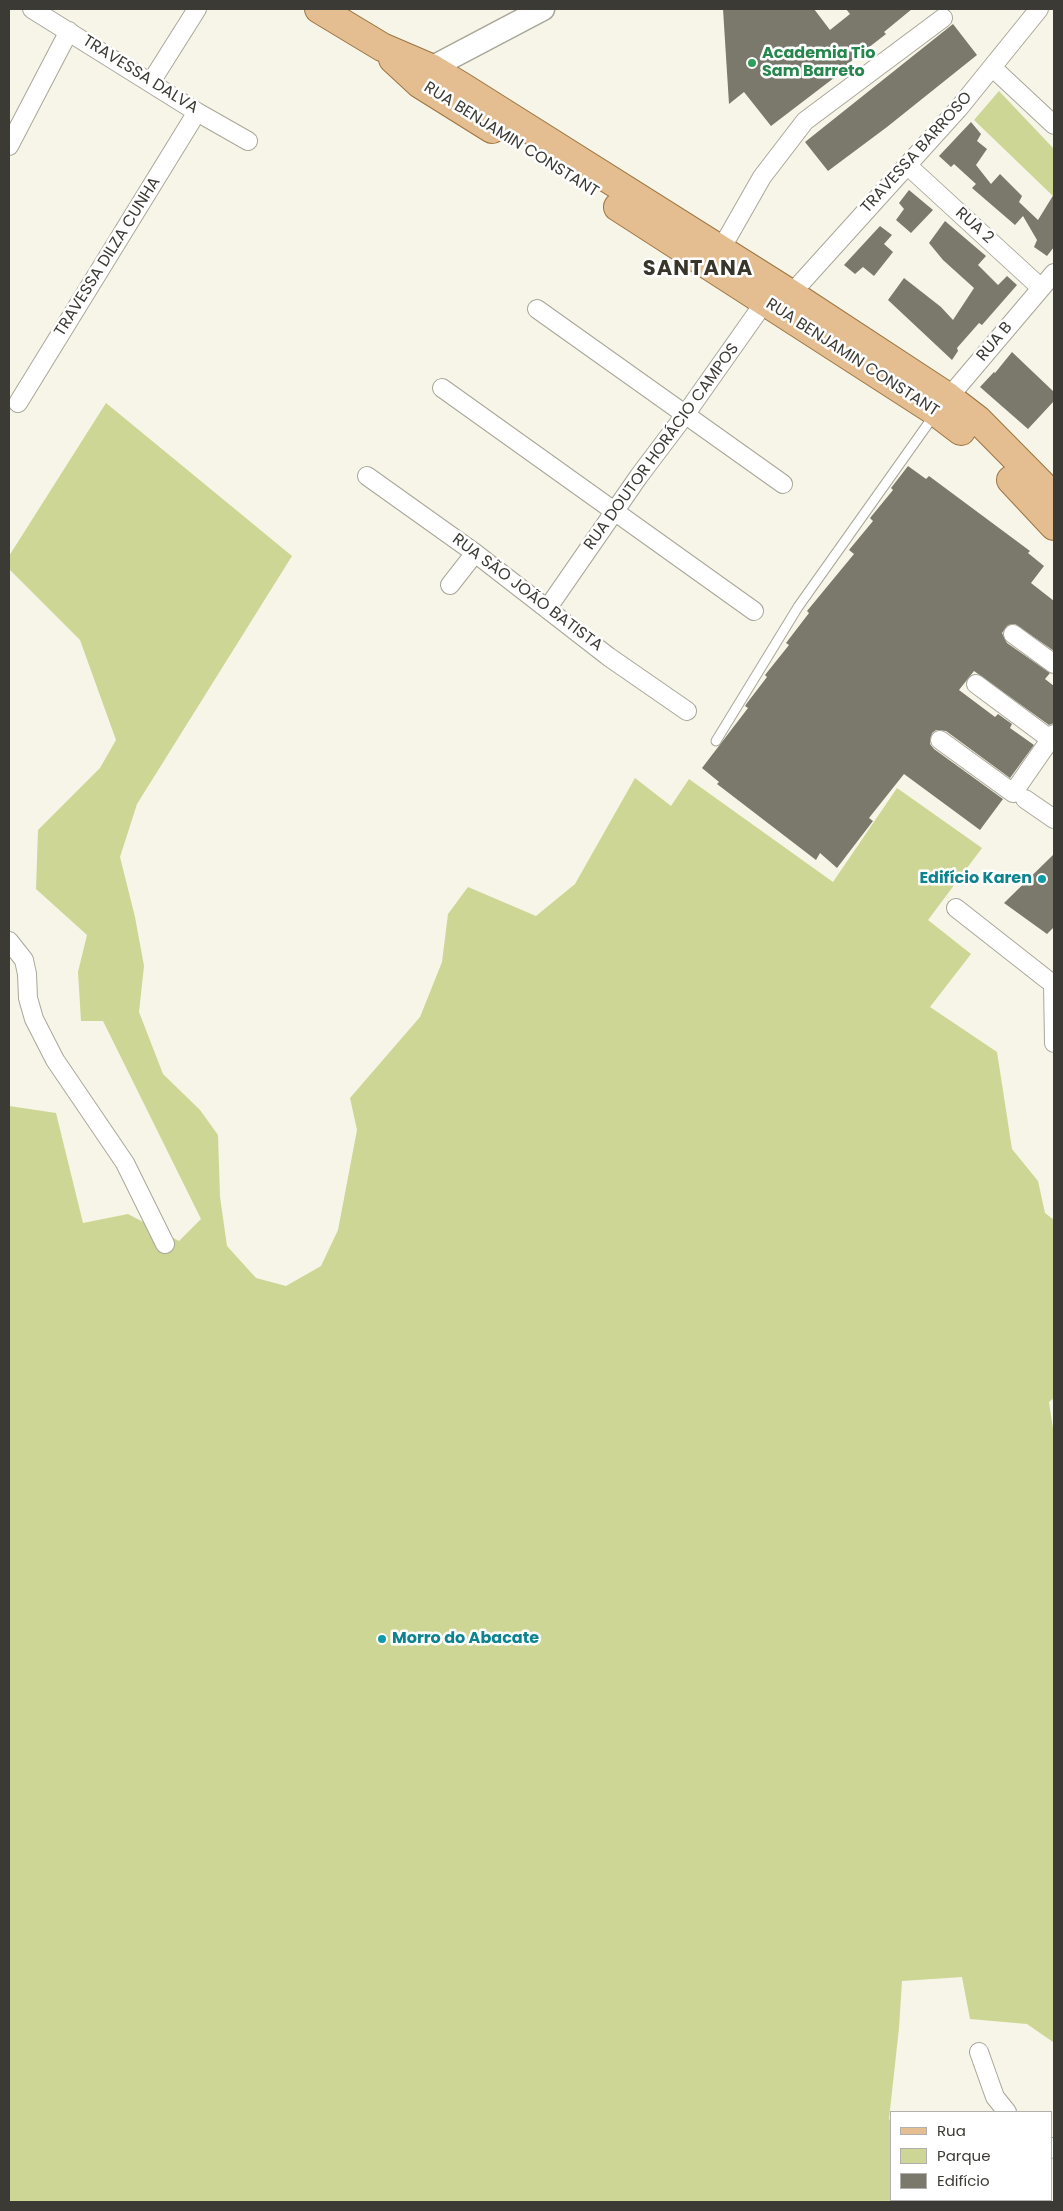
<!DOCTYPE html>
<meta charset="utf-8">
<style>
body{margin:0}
#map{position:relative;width:1063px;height:2211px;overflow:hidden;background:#f7f5e7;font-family:Poppins,sans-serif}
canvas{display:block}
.frame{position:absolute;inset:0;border:10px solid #3b3a34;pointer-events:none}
.legend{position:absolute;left:890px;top:2111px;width:162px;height:90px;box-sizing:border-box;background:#fff;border:1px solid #b1b0ae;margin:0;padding:6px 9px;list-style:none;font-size:15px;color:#3b3a34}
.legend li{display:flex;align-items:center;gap:10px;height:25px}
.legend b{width:25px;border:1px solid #b1b0ae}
</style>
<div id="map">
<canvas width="1063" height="2211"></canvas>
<div class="frame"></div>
<ul class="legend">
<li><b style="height:6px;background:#e4be90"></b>Rua</li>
<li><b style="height:14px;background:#cdd694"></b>Parque</li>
<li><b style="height:14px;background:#7b796c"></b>Edifício</li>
</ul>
</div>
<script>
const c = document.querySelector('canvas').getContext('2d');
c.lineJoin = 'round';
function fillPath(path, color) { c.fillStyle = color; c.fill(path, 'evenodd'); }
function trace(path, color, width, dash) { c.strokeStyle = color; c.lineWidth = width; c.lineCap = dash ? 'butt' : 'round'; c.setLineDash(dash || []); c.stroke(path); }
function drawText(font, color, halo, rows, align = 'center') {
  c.font = font + ' Poppins,sans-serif'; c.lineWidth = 5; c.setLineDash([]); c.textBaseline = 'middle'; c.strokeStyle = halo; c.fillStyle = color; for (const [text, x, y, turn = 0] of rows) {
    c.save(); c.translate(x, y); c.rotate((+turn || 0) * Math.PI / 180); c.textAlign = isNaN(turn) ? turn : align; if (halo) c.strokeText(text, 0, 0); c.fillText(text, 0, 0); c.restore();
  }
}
fillPath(new Path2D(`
 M999,91L1054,149V197L974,120Z
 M106,403L292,556L137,804L120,857L135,917L144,966L139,1012L163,1074L200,1110L218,1135L220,1197L227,1246L256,1278L286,1286L321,1266L338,1230L357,1130L350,1098L420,1017L442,962L448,914L468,887L536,916L575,884L635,778L671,806L689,779L833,882L897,788L982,848L928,920L971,954L930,1007L997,1052L1012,1149L1038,1181L1045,1213L1054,1220V1398L1049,1402L1054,1435V2040L1053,2042L1027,2024L970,2019L962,1977L902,1981L899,2028L889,2119L892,2122V2200H956L957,2202H9V1106L56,1113L83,1223L128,1214L179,1241L201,1219L103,1021H81L78,972L87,935L36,889L38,830L100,768L116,740L80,640L9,569V556Z`), '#cdd694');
fillPath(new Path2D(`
 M723,9H814L830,30L850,14L846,9H912L884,32L886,34L841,69L843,71L771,126L744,92L729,104Z
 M953,24L977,55L887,127L828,171L805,142Z
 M971,122L981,134L977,141L987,149L976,165L991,184L1000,174L1022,196L1019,202L1038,220L1054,194V247L1047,256L1034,247L1037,240L1023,216L1015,225L972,188L976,184L954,164L951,167L939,156Z
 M909,190L933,210L911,233L896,220L904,209L899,203Z
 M945,221L986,256L978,265L998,285L1007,276L1017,285L982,325L979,323L957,348L958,351L952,360L888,300L904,278L941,307L953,320L974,288L943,260L929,243Z
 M880,226L892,235L884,244L893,252L874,276L863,267L855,274L844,265Z
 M1012,352L1054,392V401L1028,429L980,387L994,372L995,373Z
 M908,466L926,479L929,476L1030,551L1028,553L1044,566L1031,583L1054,601V651L1015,624L1008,625L1002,633L1007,643L1050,673L1045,679L1054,686V723L1049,725L974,671L959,690L995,717L998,714L1012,724L1010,728L1034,745L1010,778L946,731L936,730L932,733L930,744L934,749L1003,799L980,830L904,774L869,818L873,821L837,868L820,853L816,860L717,784L719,782L702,768L748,708L745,706L747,703L767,677L765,675L789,645L786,643L809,613L807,611L854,554L849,550L873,521L870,518L893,490L891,488Z
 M1054,854V927L1047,934L1004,903Z`), '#7b796c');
const service = new Path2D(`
 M716,741L798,607L935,414`);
const minor = new Path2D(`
 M32,9L197,112L248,141
 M993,68L1054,125
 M151,82L197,9
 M9,146L69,31
 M907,165L1041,288
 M721,249L762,177L805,121L943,18
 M791,294L959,108L1039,9
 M537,309L783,484
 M442,388L754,611
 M18,403L197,112
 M943,404L1054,273
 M367,476L475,553L609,657L687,711
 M450,585L475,553
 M547,609L639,476L685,415L771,293
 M1013,634L1054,664
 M976,684L1050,739
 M940,740L1013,793L1054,734
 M1025,799L1054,819
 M956,908L1054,985
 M9,941L24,960L27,974L28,998L34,1019L55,1060L125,1163L165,1244
 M1053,983L1054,1043
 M979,2052L995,2097L1007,2112
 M1052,2147L1054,2149`);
const tertiary = new Path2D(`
 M423,80L431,68L543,9`);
const primary = new Path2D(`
 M319,9L382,47L431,68L461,86L791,294L948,397L978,420L1054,497
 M393,59L420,84L492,129
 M618,207L936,412L961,431
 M1011,480L1054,526`);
trace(service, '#a9a799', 11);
trace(minor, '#a9a799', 20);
trace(tertiary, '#a9a799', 25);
trace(primary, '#9d7440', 30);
trace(service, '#fff', 9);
trace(minor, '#fff', 18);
trace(tertiary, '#fff', 22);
trace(primary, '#e4be90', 28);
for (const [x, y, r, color] of [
 [752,63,5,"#2e9e5b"],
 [1042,879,5,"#0f9aa8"],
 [382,1639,5,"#0f9aa8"]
]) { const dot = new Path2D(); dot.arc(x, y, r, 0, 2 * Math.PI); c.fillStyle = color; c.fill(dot); trace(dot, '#fff', 2); }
drawText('bold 16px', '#27864d', '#fff', [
 ["Academia Tio",762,54],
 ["Sam Barreto",762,72]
], 'left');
drawText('16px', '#3b3a34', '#fff', [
 ["TRAVESSA DALVA",140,75,32],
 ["RUA BENJAMIN CONSTANT",511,140,32],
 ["TRAVESSA BARROSO",917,153,-48],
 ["RUA 2",974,226,42],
 ["TRAVESSA DILZA CUNHA",108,257,-58],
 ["RUA B",995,342,-50],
 ["RUA BENJAMIN CONSTANT",852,358,33],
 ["RUA DOUTOR HORÁCIO CAMPOS",662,447,-54],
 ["RUA SÃO JOÃO BATISTA",527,593,37]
]);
drawText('bold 16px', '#0d838f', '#fff', [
 ["Edifício Karen",1032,879],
 ["Morro do Abacate",392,1639,"left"]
], 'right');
c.letterSpacing = '1px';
drawText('bold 21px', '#38362b', '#fff', [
 ["SANTANA",698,270]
]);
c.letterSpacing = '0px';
</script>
